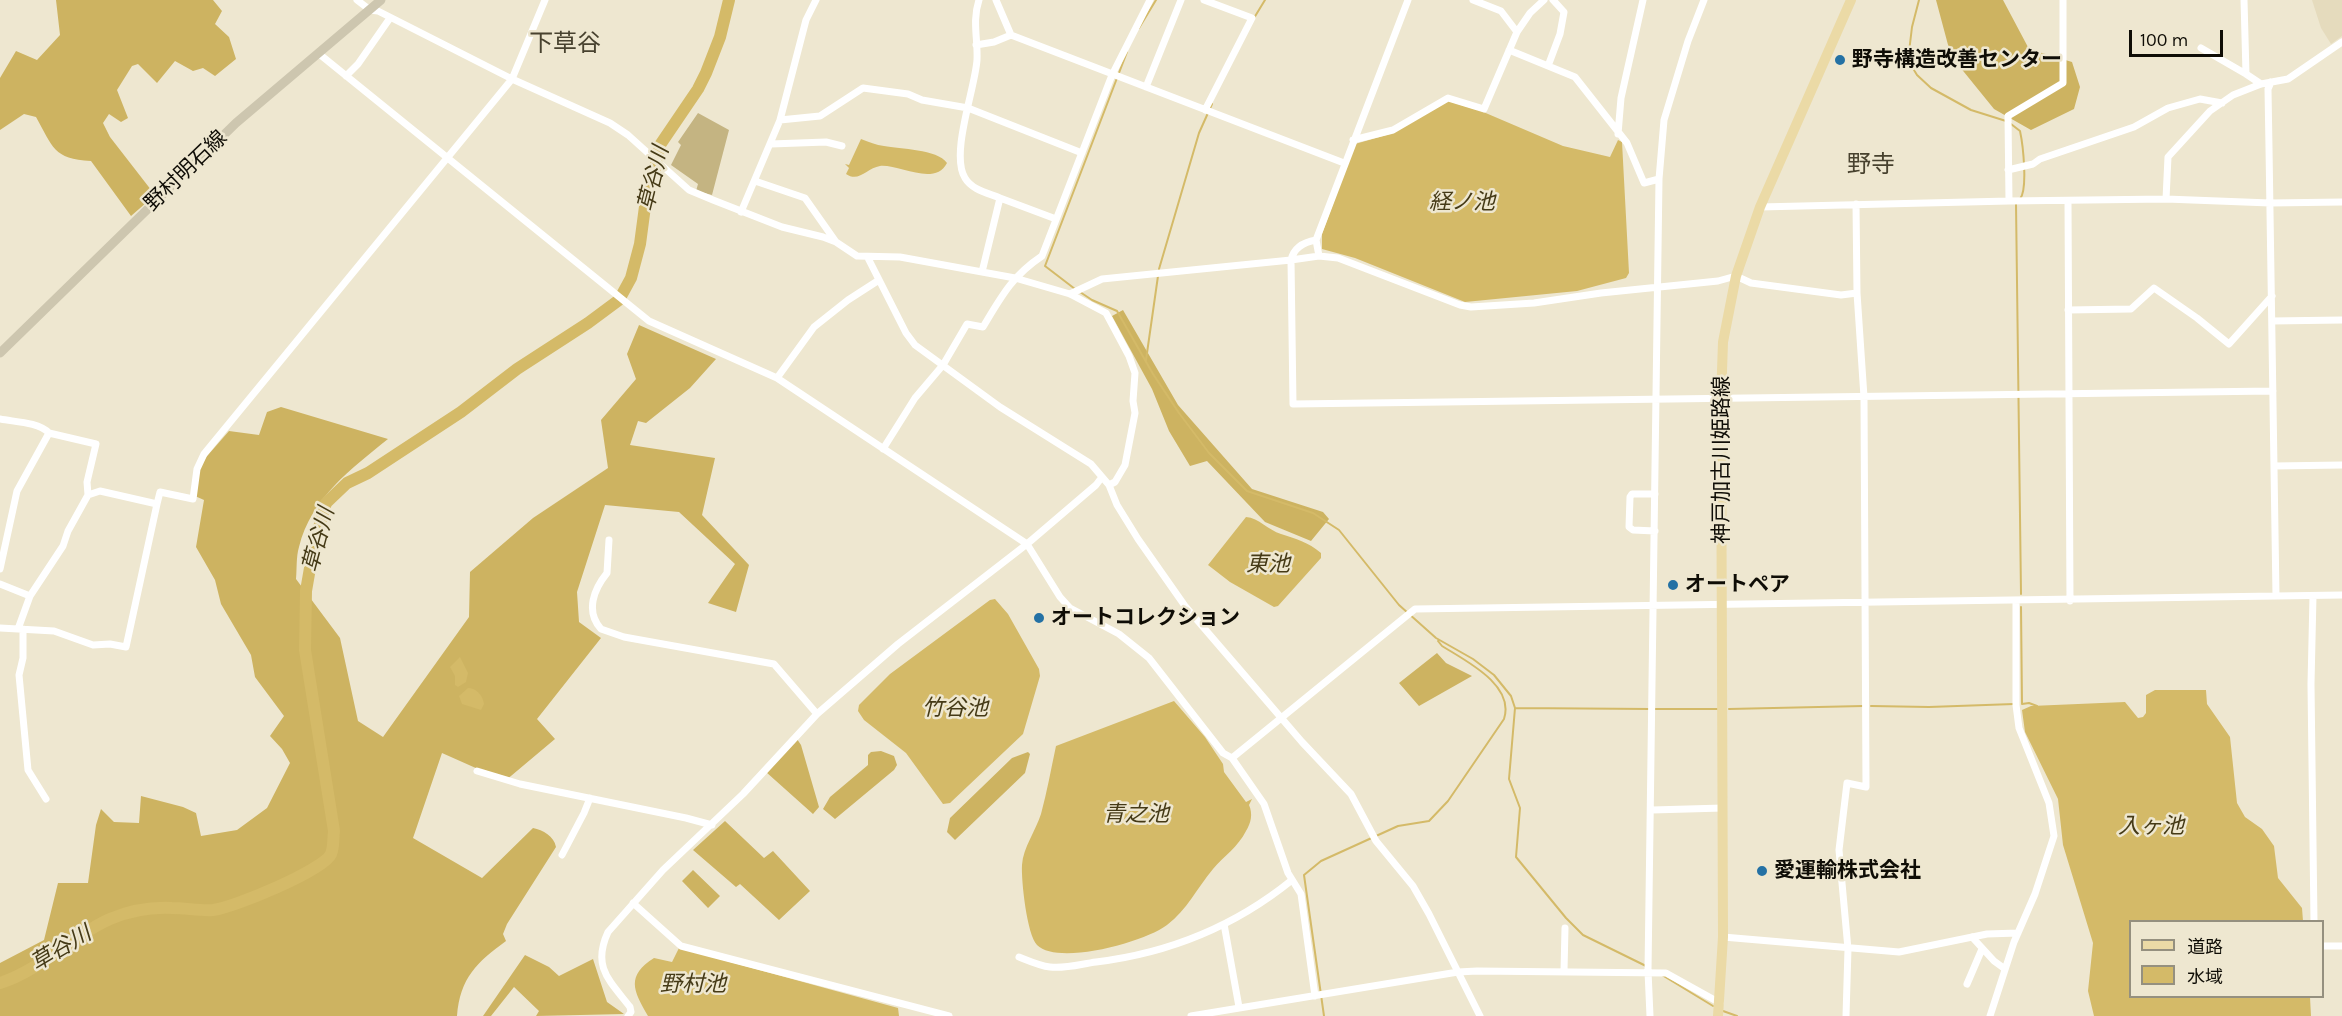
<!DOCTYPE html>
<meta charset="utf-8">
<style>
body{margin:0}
#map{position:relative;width:2342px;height:1016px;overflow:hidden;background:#eee7d0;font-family:Karla,"Noto Sans JP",sans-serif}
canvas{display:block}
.legend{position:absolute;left:2129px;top:920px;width:195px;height:78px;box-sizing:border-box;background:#eee7d0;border:2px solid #95907f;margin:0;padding:8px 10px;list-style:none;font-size:18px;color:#0f0d06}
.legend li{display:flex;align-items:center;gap:12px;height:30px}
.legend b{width:30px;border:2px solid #95907f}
.scale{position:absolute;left:2129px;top:30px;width:94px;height:27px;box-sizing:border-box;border:3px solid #0f0d06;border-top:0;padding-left:8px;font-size:18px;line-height:21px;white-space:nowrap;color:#0f0d06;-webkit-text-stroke:4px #eee7d0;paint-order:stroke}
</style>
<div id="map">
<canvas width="2342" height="1016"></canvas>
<ul class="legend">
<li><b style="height:8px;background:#ebdaa6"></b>道路</li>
<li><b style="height:16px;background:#d4ba68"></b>水域</li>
</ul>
<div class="scale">100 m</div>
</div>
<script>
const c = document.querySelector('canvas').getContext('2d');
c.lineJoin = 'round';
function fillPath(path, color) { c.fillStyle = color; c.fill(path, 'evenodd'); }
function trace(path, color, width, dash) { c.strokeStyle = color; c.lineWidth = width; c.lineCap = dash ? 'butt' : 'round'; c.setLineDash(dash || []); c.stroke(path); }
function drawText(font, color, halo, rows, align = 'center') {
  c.font = font + ' Karla,"Noto Sans JP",sans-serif'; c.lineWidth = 5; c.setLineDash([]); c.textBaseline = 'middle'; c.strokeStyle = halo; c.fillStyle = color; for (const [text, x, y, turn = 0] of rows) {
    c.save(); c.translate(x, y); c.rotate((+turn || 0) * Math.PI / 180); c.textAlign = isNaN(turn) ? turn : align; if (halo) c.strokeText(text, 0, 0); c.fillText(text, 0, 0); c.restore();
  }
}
fillPath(new Path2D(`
 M2312,0H2342V36L2331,44L2321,28Z`), '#e5dbbd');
fillPath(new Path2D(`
 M698,113L729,130L712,195L696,191L698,184L671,165L681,145L678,142Z`), '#c4b482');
fillPath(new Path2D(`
 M56,0H213L222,11L215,24L229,37L236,59L215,76L203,68L193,71L175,61L157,83L138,64L132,66L117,90L128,118L121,122L109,114L103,123L110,137L155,195L131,216L91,161C53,159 53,147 36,117L24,114L0,130V78L16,51L37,60L60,35Z
 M1936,0H2003L2029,49L2072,62L2080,87L2074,109L2031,130L1994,109L1951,56Z
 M1123,310L1178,405L1252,489L1323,512L1329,519L1311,541L1265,522L1207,461L1190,466L1169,431L1152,389L1112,316Z
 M639,325L716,359L690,388L646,423L638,421L630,445L715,458L702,515L749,565L736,612L708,603L735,564L679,512L605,505L577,592L579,622L601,638L537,719L555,739L505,781L442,753L413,838L482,878L533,828C543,830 554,836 556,847L507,924L503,934L506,941C477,962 460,978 457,1016H0V963L44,940L58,883H88L96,825L101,809L114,822L139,823L141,796L183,807L196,813L201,836L237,830L267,808L290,763L282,749L270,736L284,716L255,677L251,655L221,604L215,580L196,547L204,500L195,496L201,463L229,431L259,435L267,412L281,407L388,439C351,469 311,498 299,547C296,557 297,569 296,579L340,638L358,721L383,737L469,617L470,572L533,518L608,468L601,420L636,379L627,354Z
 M1437,653L1446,663L1472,676L1419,706L1399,683Z
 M797,739L801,745L819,807L813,814L766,772Z
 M881,751L894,756L897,765L894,770L835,819L823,809L830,797L868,765V755L871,752Z
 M1028,752L1030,754L1025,773L955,840L947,832L950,818L1012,758Z
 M725,821L764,858L773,851L810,891L779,920L740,884L736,887L693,850Z
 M693,870L720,896L708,908L682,881Z
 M525,955L549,967L559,976L593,959L607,1002L624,1014L536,1016L539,1011L514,987L491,1016H483Z`), '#cdb361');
fillPath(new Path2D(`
 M1448,101L1481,111L1563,146L1610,157L1618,140L1622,142L1629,273L1626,278L1577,291L1465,302L1355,258L1322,249V234L1355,144L1390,134Z
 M861,139C869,142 876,145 884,146C900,149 937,149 947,163C935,187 898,164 880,166C867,168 859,183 846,174L849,168L845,164L849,165Z
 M1246,517C1259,518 1268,530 1281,534C1296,539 1308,542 1321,553V558L1278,606L1274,607L1230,582L1208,565Z
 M995,599L1008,614L1039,669L1040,676L1023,734L950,803L943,804L906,753L864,720L858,711L859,705L890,674L990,600Z
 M460,657L468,673L466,682L458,687L455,685V676L450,667Z
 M468,688C476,688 483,695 484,704L481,710L462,704L459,696Z
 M2155,690H2206L2207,704L2230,737L2237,803L2245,817L2262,829L2274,846L2278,878L2302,908L2303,921L2130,922V996L2310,997L2311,1016H2094L2088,991L2093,943L2063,845L2058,799L2025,732L2022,710L2031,706L2125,702L2138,718L2143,717L2146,713V695Z
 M1174,701L1205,737L1223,764L1224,772L1246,802L1252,799L1249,805C1253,814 1251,823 1246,831C1238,847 1224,856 1213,869C1197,888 1187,910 1167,925C1145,942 1058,966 1037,945C1027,935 1021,880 1022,865C1023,848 1036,830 1041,814C1047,792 1051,769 1056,746Z
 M679,948L898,1008L899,1016H648C633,990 626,976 654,958L672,962Z`), '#d4ba68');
trace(new Path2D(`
 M1919,0L1912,27L1909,52L1911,65L1917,75L1931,88L1971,110L2006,121
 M1254,18L1265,0
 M1139,28L1156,0
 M2011,124L2020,131C2023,145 2028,189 2020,199
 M2016,204L2021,594
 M1159,269L1199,133L1212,104
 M1075,289L1045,266L1127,52
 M1080,292L1092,300L1117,311L1153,374L1179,413L1209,453L1247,491L1313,513L1339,530L1399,605L1436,638L1473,659L1494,675L1511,696L1515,708L1509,779L1520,808L1516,857L1566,918L1583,935L1646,966
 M1146,360L1158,276
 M2021,607L2022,704L2029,703L2037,706
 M1871,706L1929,707L2014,704
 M1515,708L1650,709
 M1655,709H1718
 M1729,709L1863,706
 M1662,975L1713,1006
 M1723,1011L1737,1016
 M1324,1016L1304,875L1321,861L1398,826L1429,821L1448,801L1504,719C1515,685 1466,661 1442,646L1438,641`), '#d4ba68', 2);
trace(new Path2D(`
 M0,983C41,970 71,936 110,919C129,911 151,907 172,908C186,908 200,911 213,910C233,908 324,870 331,854C334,847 333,838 334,831L305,650L306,591L314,545L326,503L347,483L368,473L461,412L517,369L588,323L619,300L631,278L640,244L646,199L653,178L660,145L698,89L706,73L720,37L729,0`), '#d4ba68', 12);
trace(new Path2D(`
 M357,0L370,10L378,11L512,79L610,123L628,135L689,190L713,200L782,227L823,237L836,242L857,256L900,257L1015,278L1070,294L1106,313L1129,356L1135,373L1133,401L1135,413L1125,465L1115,482L1109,485
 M979,0C972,21 978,39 977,60C975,89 950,154 965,178C972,190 988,193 1000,198L982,272
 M996,0L1011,35L1344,163
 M1204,0L1252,18L1205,110
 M2244,0L2246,74L2261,84
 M1517,32L1530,13L1544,0
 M976,45L994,42L1011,35
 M2201,48L2246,74
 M1509,50L1575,77L1627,143L1644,183L1659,179
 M318,53L649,321L777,378L1027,544L1060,597L1070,608L1119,634L1149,658L1223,753L1232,758L1264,804L1288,873L1301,894L1315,996
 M1548,66L1560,34L1564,12L1553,0
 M346,76L358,64L390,18
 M2271,82L2268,89L2269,148L2276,596
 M1146,87L1181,0
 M780,120L820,116L863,88L908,94L922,100L968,108L1082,153
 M1618,134L1621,98L1643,0
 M1353,140L1393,130L1448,98L1484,109L1517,32L1501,11L1473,0
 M771,144L826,142L842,146
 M2008,170L2033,164L2040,159L2134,127L2168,108L2200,99L2222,103
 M755,181L805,198L836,242
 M1000,198L1056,219
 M2166,199L2168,157L2210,111L2233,95L2261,84L2288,79L2342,42
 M2009,201L2008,116L2063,83V0
 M2068,201L2070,601
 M1760,207L2009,201L2166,199L2270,203L2342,202
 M741,212L780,120L806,20L816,0
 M1316,240C1304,242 1294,247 1291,260L1293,404L2273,391
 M1319,256L1316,240L1408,0
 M868,258L906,333L915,345L1000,407L1091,464L1109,485L1117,505L1138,539L1185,606L1302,742L1351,794L1376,841L1413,886L1429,914L1480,1016
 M1070,294L1102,279L1291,260L1319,256L1338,258L1460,305L1471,307L1534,303L1601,293L1718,281L1736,276L1751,283L1841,295L1857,293
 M2068,310L2131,309L2154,288L2197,318L2229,344L2272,296
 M2272,321L2342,320
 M777,378L814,327L848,300L879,280
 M0,419C15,422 38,422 49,433L96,444L87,482L88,495
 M883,449L915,398L943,365L967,324L983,327C1001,297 1012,276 1042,256L1112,75L1150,0
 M2274,466L2342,465
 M1655,531L1633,530L1629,527L1630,497L1632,494H1655
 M609,540L607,573C594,589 585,611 601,629L624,637L774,664L817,714
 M0,569L17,491L49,433
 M0,584L30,596
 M2313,596L2311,684L2314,922
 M0,628L54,631L93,645L110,644L126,647L157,504
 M18,629L30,596L63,546L68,531L88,495L100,491L157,504L160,492L193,499L197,469L204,454L512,79L545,0
 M23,629V658L19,675L28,770L46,799
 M1232,758L1415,609L2342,595
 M477,771L520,784L686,818L712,825
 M1652,810L1723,808
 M562,855L584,813L590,798
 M633,903L681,946L949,1016
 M1224,924L1239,1007
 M1723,937L1899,952L1987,934L2018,933
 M1972,937L1994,961L2005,969
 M2322,946H2342
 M1019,957C1029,961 1040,966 1050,967C1065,969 1081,964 1096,962C1170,953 1234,927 1292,880
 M1564,971L1565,928
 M1967,984L1982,949
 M628,1016L631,1012L630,1007C609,980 592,967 608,932L663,870L743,794L817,714L898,644L1027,544L1096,485L1102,477
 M1191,1016L1458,972L1477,971L1666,973L1720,1003
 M1650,1016L1648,971L1659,179L1664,120L1688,41L1704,0
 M1846,1016L1848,949L1839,850L1847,783L1866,787L1864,397L1857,293L1856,204
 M1990,1016L2014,942L2035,894L2054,836L2049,803L2019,728L2016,705V601`), '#fff', 7);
trace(new Path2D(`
 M0,353L236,123L381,0`), '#cdc6af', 9);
trace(new Path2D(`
 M1718,1016L1723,937L1721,400L1723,342L1736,276L1760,207L1851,0`), '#ebdaa6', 10);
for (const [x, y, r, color] of [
 [1840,60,6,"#2471a4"],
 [1673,585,6,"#2471a4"],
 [1039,618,6,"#2471a4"],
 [1762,871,6,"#2471a4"]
]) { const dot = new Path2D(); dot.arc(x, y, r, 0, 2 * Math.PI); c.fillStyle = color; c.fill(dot); trace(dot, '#eee7d0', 2); }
drawText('bold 21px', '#0f0d06', '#eee7d0', [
 ["野寺構造改善センター",1852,60],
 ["オートペア",1685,585],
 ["オートコレクション",1051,618],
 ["愛運輸株式会社",1774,871]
], 'left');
drawText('21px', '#0f0d06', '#eee7d0', [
 ["野村明石線",186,171,-44],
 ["神戸加古川姫路線",1722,460,-90]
]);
drawText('italic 22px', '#453a16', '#eee7d0', [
 ["草谷川",654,179,-76],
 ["経ノ池",1462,203],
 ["草谷川",319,540,-75],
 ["東池",1268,565],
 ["竹谷池",955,709],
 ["青之池",1136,815],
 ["入ヶ池",2151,827],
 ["草谷川",61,949,-31],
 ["野村池",693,985]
]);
drawText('24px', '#48422f', '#eee7d0', [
 ["下草谷",565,44],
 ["野寺",1871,165]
]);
</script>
